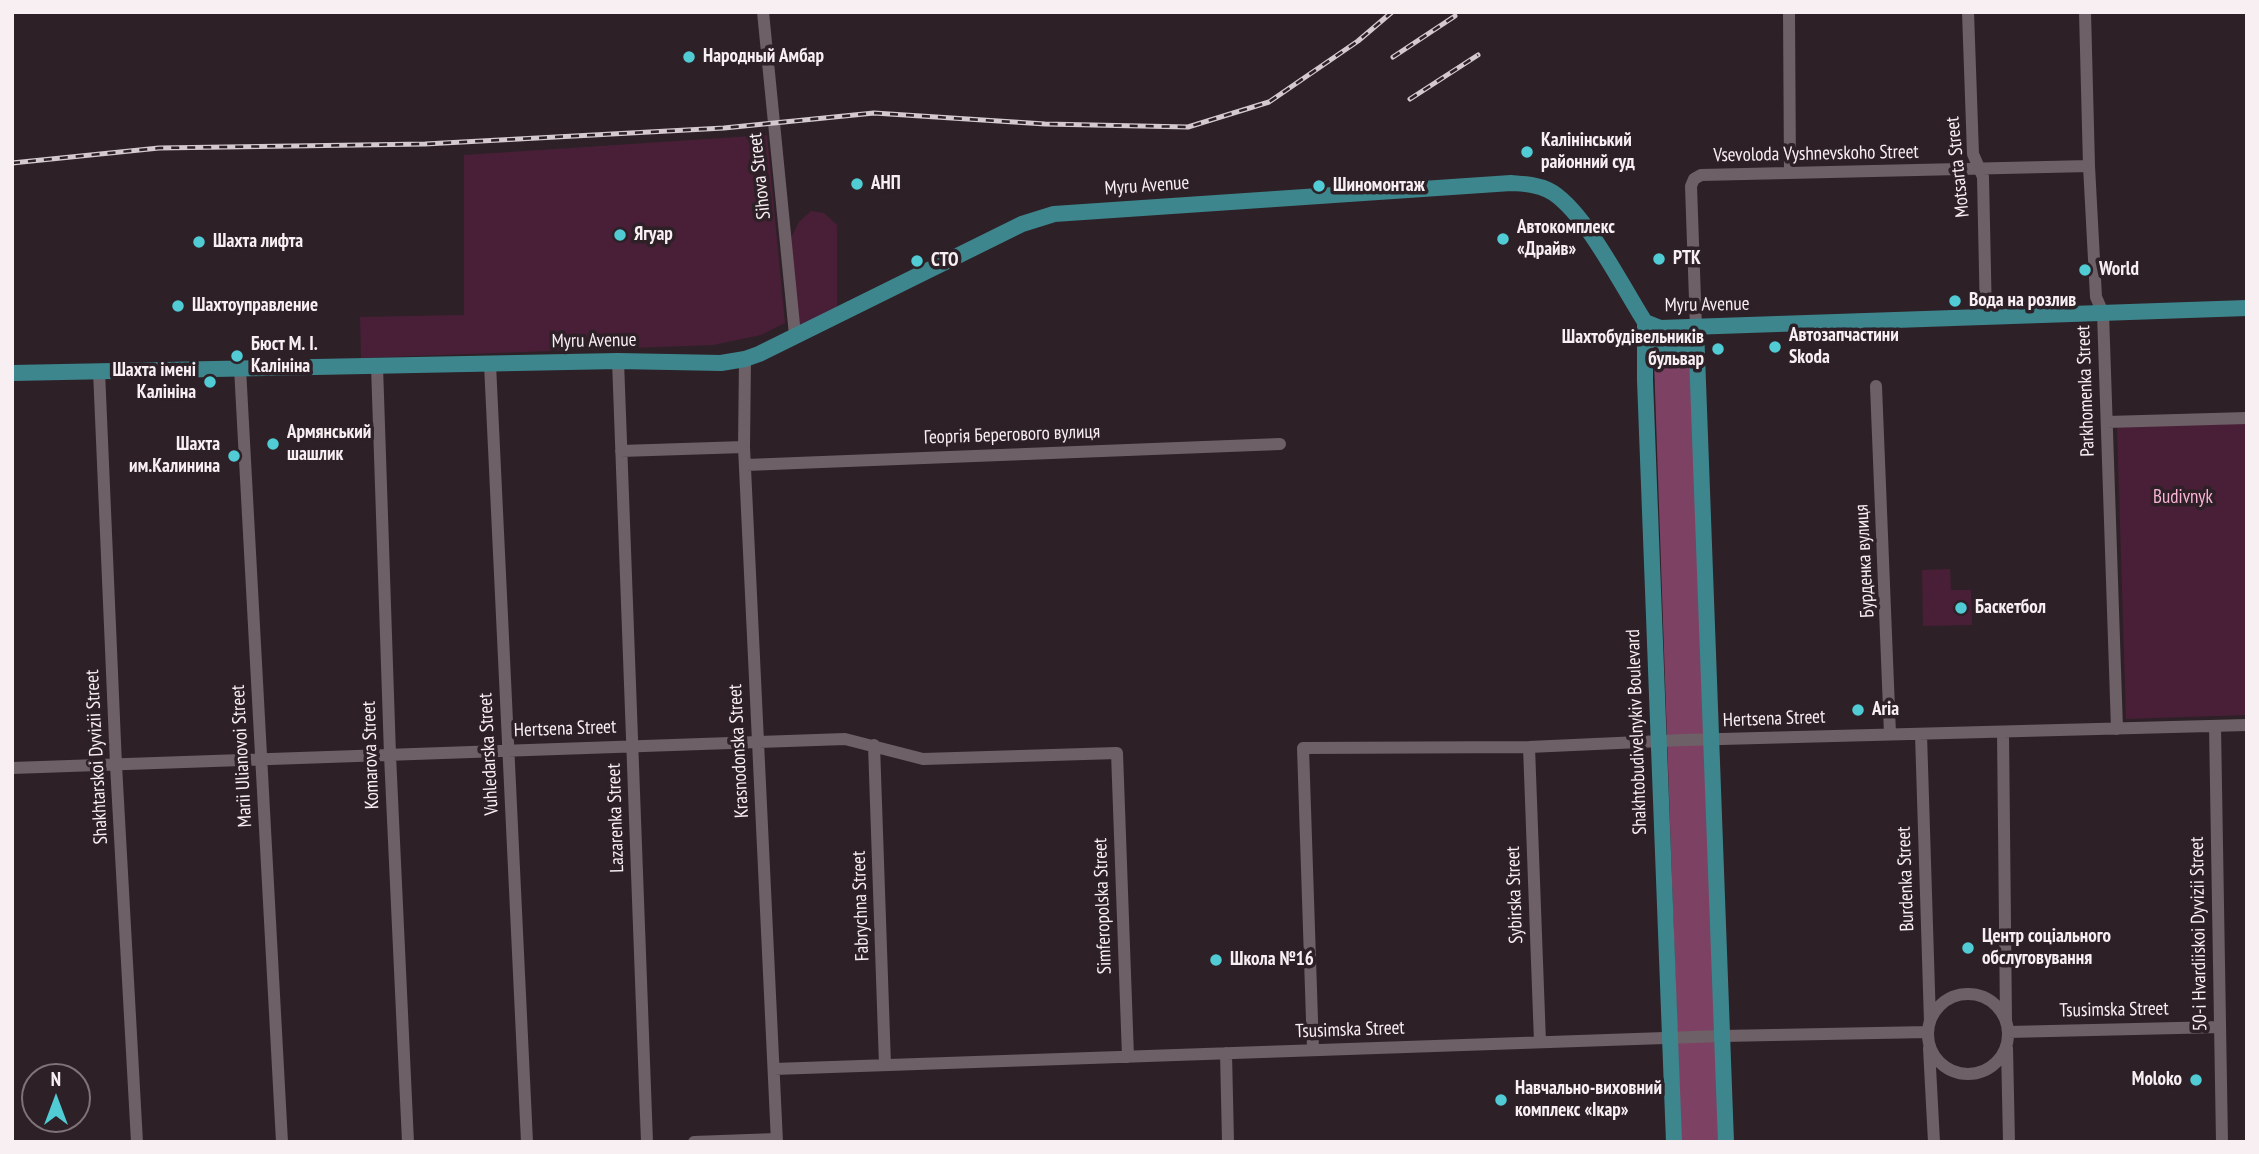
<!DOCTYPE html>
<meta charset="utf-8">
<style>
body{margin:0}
#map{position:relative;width:2259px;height:1154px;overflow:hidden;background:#2d2127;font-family:"PT Sans Narrow",sans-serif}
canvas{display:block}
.frame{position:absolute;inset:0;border:14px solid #f8eff3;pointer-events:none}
.north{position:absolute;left:21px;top:1063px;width:70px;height:70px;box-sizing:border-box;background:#2d2127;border:2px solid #7e7379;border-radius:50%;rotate:0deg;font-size:19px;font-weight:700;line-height:28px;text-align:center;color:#f8eff3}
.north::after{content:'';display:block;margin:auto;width:24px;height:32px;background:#51ccd5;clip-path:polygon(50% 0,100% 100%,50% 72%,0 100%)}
</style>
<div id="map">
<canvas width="2259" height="1154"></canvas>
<div class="frame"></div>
<div class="north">N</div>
</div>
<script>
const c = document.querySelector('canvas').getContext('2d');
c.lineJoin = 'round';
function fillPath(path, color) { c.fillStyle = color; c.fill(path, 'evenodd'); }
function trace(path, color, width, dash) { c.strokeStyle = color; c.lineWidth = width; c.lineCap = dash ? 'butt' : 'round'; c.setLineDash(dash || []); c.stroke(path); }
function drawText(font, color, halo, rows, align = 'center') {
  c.font = font + ' "PT Sans Narrow",sans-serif'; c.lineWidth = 7; c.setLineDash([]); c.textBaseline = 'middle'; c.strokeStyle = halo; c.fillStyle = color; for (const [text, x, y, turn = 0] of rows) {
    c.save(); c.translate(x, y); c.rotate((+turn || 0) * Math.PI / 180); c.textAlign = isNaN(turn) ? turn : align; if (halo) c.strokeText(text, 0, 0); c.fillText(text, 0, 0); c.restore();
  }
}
fillPath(new Path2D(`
 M767,135L785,323L761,335L713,345L361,358L360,317L464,315V155Z
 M811,211L824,213L837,225V307L828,316L803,326L794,321L786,248L799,222Z
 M2247,423V715L2126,719L2117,427Z
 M1950,569L1951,590H1971L1972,625L1923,626L1922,570Z`), '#491f37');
fillPath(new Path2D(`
 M1683,354L1688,357L1690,361L1719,1142H1681L1654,361L1657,356Z`), '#7d4263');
trace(new Path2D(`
 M763,12L795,335
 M1789,12L1790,173
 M1968,12L1973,154L1983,177L1986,318
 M2085,12L2089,166L2096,297L2103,313L2117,729
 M1696,328L1691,186L1694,179L1701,175L2089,166
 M745,359L744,447L777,1142
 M618,361L647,1142
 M490,364L527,1142
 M377,366L390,755L408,1142
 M240,368L282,1142
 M99,371L116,765L137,1142
 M1876,386L1890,734
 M2107,422L2247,418
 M621,451L744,447
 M746,465L1280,444
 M2215,726L2222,1142
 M2003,732L2006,1021
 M1921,734L1930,1022
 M874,745L885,1065
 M1529,747L1540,1042
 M12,768L845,739L923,759L1117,753L1128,1057
 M1928 1034a40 40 0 1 1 80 0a40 40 0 1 1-80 0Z
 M2008,1032L2220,1027
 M1929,1048L1934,1142
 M2007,1048L2009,1142
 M1313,1050L1303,748L1529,747L1684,740L2247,725
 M1226,1053L1228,1142
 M774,1069L1722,1036L1928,1032
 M694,1142L776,1139`), '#6d6066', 12);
trace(new Path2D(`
 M1645,322V380L1674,1142
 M1696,328L1726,1142
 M1645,357C1656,346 1674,346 1690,350L1697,357
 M12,373L618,361L721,363L745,359L759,354L1022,224L1054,214L1511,183C1524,184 1536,184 1548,190C1583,207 1623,288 1645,322L1660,328L2247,308`), '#3e868e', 16);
const rail = new Path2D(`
 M1393,57L1455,16
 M1410,99L1478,55
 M12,163L159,148L425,144L724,128L874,113L1045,124L1188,127L1269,102L1358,41L1392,12`);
trace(rail, '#d3c9ce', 5);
trace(rail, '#2d2127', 2.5, [8]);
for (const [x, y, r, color] of [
 [689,57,7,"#51ccd5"],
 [1527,152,7,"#51ccd5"],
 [857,184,7,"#51ccd5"],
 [1319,186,7,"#51ccd5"],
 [620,235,7,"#51ccd5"],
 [1503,239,7,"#51ccd5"],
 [199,242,7,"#51ccd5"],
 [1659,259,7,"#51ccd5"],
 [917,261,7,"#51ccd5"],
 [2085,270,7,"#51ccd5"],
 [1955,301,7,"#51ccd5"],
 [178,306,7,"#51ccd5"],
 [1775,347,7,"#51ccd5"],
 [1718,349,7,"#51ccd5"],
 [237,356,7,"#51ccd5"],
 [210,382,7,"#51ccd5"],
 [273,444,7,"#51ccd5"],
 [234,456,7,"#51ccd5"],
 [1961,608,7,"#51ccd5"],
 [1858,710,7,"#51ccd5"],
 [1968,948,7,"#51ccd5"],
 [1216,960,7,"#51ccd5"],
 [2196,1080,7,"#51ccd5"],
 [1501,1100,7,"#51ccd5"]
]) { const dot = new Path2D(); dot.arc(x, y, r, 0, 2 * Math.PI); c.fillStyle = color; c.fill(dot); trace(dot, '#2d2127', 2.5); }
drawText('bold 19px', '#f8eff3', '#2d2127', [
 ["Народный Амбар",703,57],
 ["Калінінський",1541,141],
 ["районний суд",1541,163],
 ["АНП",871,184],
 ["Шиномонтаж",1333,186],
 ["Автокомплекс",1517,228],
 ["«Драйв»",1517,250],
 ["Ягуар",634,235],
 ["Шахта лифта",213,242],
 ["РТК",1673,259],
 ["СТО",931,261],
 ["World",2099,270],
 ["Вода на розлив",1969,301],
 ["Шахтоуправление",192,306],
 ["Автозапчастини",1789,336],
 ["Skoda",1789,358],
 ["Шахтобудівельників",1704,338,"right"],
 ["бульвар",1704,360,"right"],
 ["Бюст М. І.",251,345],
 ["Калініна",251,367],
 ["Шахта імені",196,371,"right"],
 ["Калініна",196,393,"right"],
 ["Армянський",287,433],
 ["шашлик",287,455],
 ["Шахта",220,445,"right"],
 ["им.Калинина",220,467,"right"],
 ["Баскетбол",1975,608],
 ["Aria",1872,710],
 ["Центр соціального",1982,937],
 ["обслуговування",1982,959],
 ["Школа №16",1230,960],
 ["Moloko",2182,1080,"right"],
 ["Навчально-виховний",1515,1089],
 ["комплекс «Ікар»",1515,1111]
], 'left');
drawText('19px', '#f8eff3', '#2d2127', [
 ["Vsevoloda Vyshnevskoho Street",1816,154,-1],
 ["Motsarta Street",1958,167,-96],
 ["Sihova Street",760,176,-96],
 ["Myru Avenue",1147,186,-4],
 ["Myru Avenue",1707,305,-1],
 ["Myru Avenue",594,341,-1],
 ["Parkhomenka Street",2086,391,-92],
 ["Георгія Берегового вулиця",1012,435,-2],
 ["Бурденка вулиця",1865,561,-93],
 ["Hertsena Street",1774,719,-2],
 ["Hertsena Street",565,729,-2],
 ["Shakhtobudivelnykiv Boulevard",1637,732,-92],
 ["Krasnodonska Street",739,751,-93],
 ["Vuhledarska Street",489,754,-93],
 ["Komarova Street",371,755,-92],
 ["Marii Ulianovoi Street",242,756,-93],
 ["Shakhtarskoi Dyvizii Street",97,757,-93],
 ["Lazarenka Street",616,818,-92],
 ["Burdenka Street",1906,879,-92],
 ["Sybirska Street",1515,895,-92],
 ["Fabrychna Street",861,906,-92],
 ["Simferopolska Street",1103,906,-92],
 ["50-i Hvardiiskoi Dyvizii Street",2199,934,-91],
 ["Tsusimska Street",2114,1010,-1],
 ["Tsusimska Street",1350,1030,-2]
]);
drawText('19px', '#fab2d7', '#2d2127', [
 ["Budivnyk",2183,498]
]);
</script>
